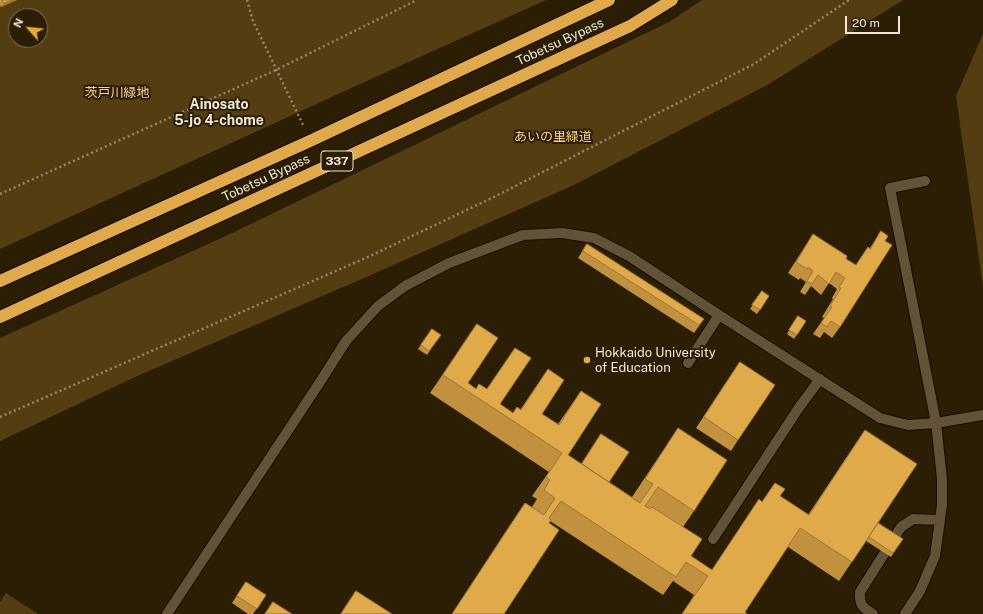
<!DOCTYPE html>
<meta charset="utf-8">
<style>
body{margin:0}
#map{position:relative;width:983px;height:614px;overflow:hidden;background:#2c1e05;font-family:"Public Sans",sans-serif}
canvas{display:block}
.north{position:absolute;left:8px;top:8px;width:40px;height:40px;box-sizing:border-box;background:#2c1e05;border:1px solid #7a6e59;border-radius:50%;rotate:297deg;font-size:11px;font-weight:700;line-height:16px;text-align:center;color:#f0e7d8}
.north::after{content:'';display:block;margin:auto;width:14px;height:18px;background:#e9aa38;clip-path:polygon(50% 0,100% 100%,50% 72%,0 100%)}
.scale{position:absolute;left:845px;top:16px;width:55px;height:18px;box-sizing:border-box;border:2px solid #f0e7d8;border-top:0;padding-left:5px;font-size:12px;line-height:14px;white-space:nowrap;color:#f0e7d8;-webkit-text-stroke:3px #2c1e05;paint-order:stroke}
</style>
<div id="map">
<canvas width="983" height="614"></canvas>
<div class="north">N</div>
<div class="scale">20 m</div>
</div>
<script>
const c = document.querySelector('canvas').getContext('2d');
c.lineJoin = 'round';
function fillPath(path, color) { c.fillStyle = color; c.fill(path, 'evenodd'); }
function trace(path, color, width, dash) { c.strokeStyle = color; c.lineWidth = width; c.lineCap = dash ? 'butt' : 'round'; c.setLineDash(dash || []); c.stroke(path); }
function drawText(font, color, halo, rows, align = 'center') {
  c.font = font + ' "Public Sans","Noto Sans JP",sans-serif'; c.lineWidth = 4; c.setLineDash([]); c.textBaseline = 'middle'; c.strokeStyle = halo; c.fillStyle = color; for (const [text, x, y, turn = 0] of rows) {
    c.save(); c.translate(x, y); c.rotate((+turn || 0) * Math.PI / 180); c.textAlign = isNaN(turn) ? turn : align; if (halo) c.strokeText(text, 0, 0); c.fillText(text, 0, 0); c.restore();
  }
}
fillPath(new Path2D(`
 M0,0H546L371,79L0,249ZM16,16H40V40H16Z
 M702,0H903L769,84L574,185L364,278L135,377L0,441V338L226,236L669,22Z
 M983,34V287L956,96Z
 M6,593L38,614H0V602Z`), '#553d12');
const lane = new Path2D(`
 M688,363L719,315L880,418L908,425L936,423L983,415
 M713,539L798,409L820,379
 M167,614L320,382L346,341L378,306L405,286L449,263L523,235L562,233L594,238L629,256L719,315
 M873,614C863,608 859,605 860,592L901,527L913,519L940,520
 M905,614L920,591L935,556L942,505V479L936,423L890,188L925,181`);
const highway = new Path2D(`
 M0,281L310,141L609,0
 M0,317L630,26L672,0`);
trace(lane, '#140700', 12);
trace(highway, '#140700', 14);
trace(new Path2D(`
 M247,0L253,21L304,127
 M0,194L276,70L417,0
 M0,417L368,257L496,196L754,64L849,0`), '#918571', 2.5, [2, 3]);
trace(lane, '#625238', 10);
trace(highway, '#e0a94b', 12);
fillPath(new Path2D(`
 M0,0H17L1,7L0,5Z
 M881,231L885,241L840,327L832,338L824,332L820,338L813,334L824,318L822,317L833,299L832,298L837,289L829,283L821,295L811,286L805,295L800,292L806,282L800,278L799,280L788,273L813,234L846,259L856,265L868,247L870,248Z
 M587,244L704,319L694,333L578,258Z
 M762,291L769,296L757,314L750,309Z
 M798,316L806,321L794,339L787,334Z
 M477,324L468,383L476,389H487L515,348L500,404L513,413L520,410L548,369L542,414L558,424L581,391L568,455L581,464L601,434L609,482L632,497L678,428L694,511L683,527L691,556L712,570L759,499L762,502L775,483L780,496L808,515L852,449L865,430L878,523L903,539L891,557L866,541L839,581L788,547L745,612L747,614H682L694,595L673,581L663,595L550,521L504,614H452L512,522L525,503L532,507L537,499L532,496L549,472L430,393Z
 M432,329L441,335L427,355L418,349Z
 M740,362L738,440L731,451L696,428Z
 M246,582L266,595L253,614H248L232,603Z`), '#c19140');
fillPath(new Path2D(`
 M12,0H17L1,7L4,3Z`), '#9d7634');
const building = new Path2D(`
 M2,0H12L4,3Z
 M881,231L888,236L885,241L892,245L840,327L831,321L827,327L821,323L832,307L830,306L841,288L839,287L845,278L836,272L829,284L818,275L812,284L807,281L813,271L808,267L807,269L796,262L813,234L847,256L846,259L856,265L868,247L870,249Z
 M587,244L704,319L699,325L583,251Z
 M762,291L769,296L760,310L752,305Z
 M798,316L806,321L797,335L789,330Z
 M477,324L498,338L468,383L476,389L479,384L487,389L515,348L531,358L500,404L513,413L517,407L521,410L548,369L564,380L542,414L559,425L581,391L601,404L568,455L640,503L653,484L645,479L678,428L727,460L694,511L658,487L645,506L650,509L652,507L702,539L691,556L712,570L759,499L762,502L775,483L785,489L780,496L809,515L865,430L917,464L852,562L800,528L745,612L747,614H682L708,576L686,562L676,577L561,501L549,518L551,520L549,523L559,530L504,614H452L525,503L544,515L555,498L544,490L550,480L546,477L562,453L443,375Z
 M432,329L441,335L429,351L421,345Z
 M740,362L775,385L738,440L704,417Z
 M601,434L629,452L609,482L582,464Z
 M878,523L903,539L893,553L869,537Z
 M246,582L266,595L257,609L237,596Z
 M356,591L392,614H341Z
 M273,602L292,614H265Z`);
fillPath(building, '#e0a94a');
trace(building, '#9d7634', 1);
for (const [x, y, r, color] of [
 [587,360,4,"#e9aa38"]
]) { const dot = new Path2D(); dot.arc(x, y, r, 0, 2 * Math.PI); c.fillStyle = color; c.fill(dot); trace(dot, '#2c1e05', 1.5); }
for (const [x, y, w] of [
 [337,161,32]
]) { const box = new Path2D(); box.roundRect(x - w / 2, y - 10, w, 20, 3); c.fillStyle = '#2c1e05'; c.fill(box); trace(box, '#f0e7d8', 1); }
drawText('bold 12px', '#f0e7d8', null, [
 ["337",337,161]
]);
drawText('13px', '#f0e7d8', '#2c1e05', [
 ["Tobetsu Bypass",560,42,-25],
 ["Tobetsu Bypass",266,178,-25]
]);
drawText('13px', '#fbd08f', '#2c1e05', [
 ["茨戸川緑地",117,93],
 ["あいの里緑道",553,137]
]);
drawText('13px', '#f0e7d8', '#2c1e05', [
 ["Hokkaido University",595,353],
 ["of Education",595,368]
], 'left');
drawText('bold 14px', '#f0e7d8', '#2c1e05', [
 ["Ainosato",219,105],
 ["5-jo 4-chome",219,121]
]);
</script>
